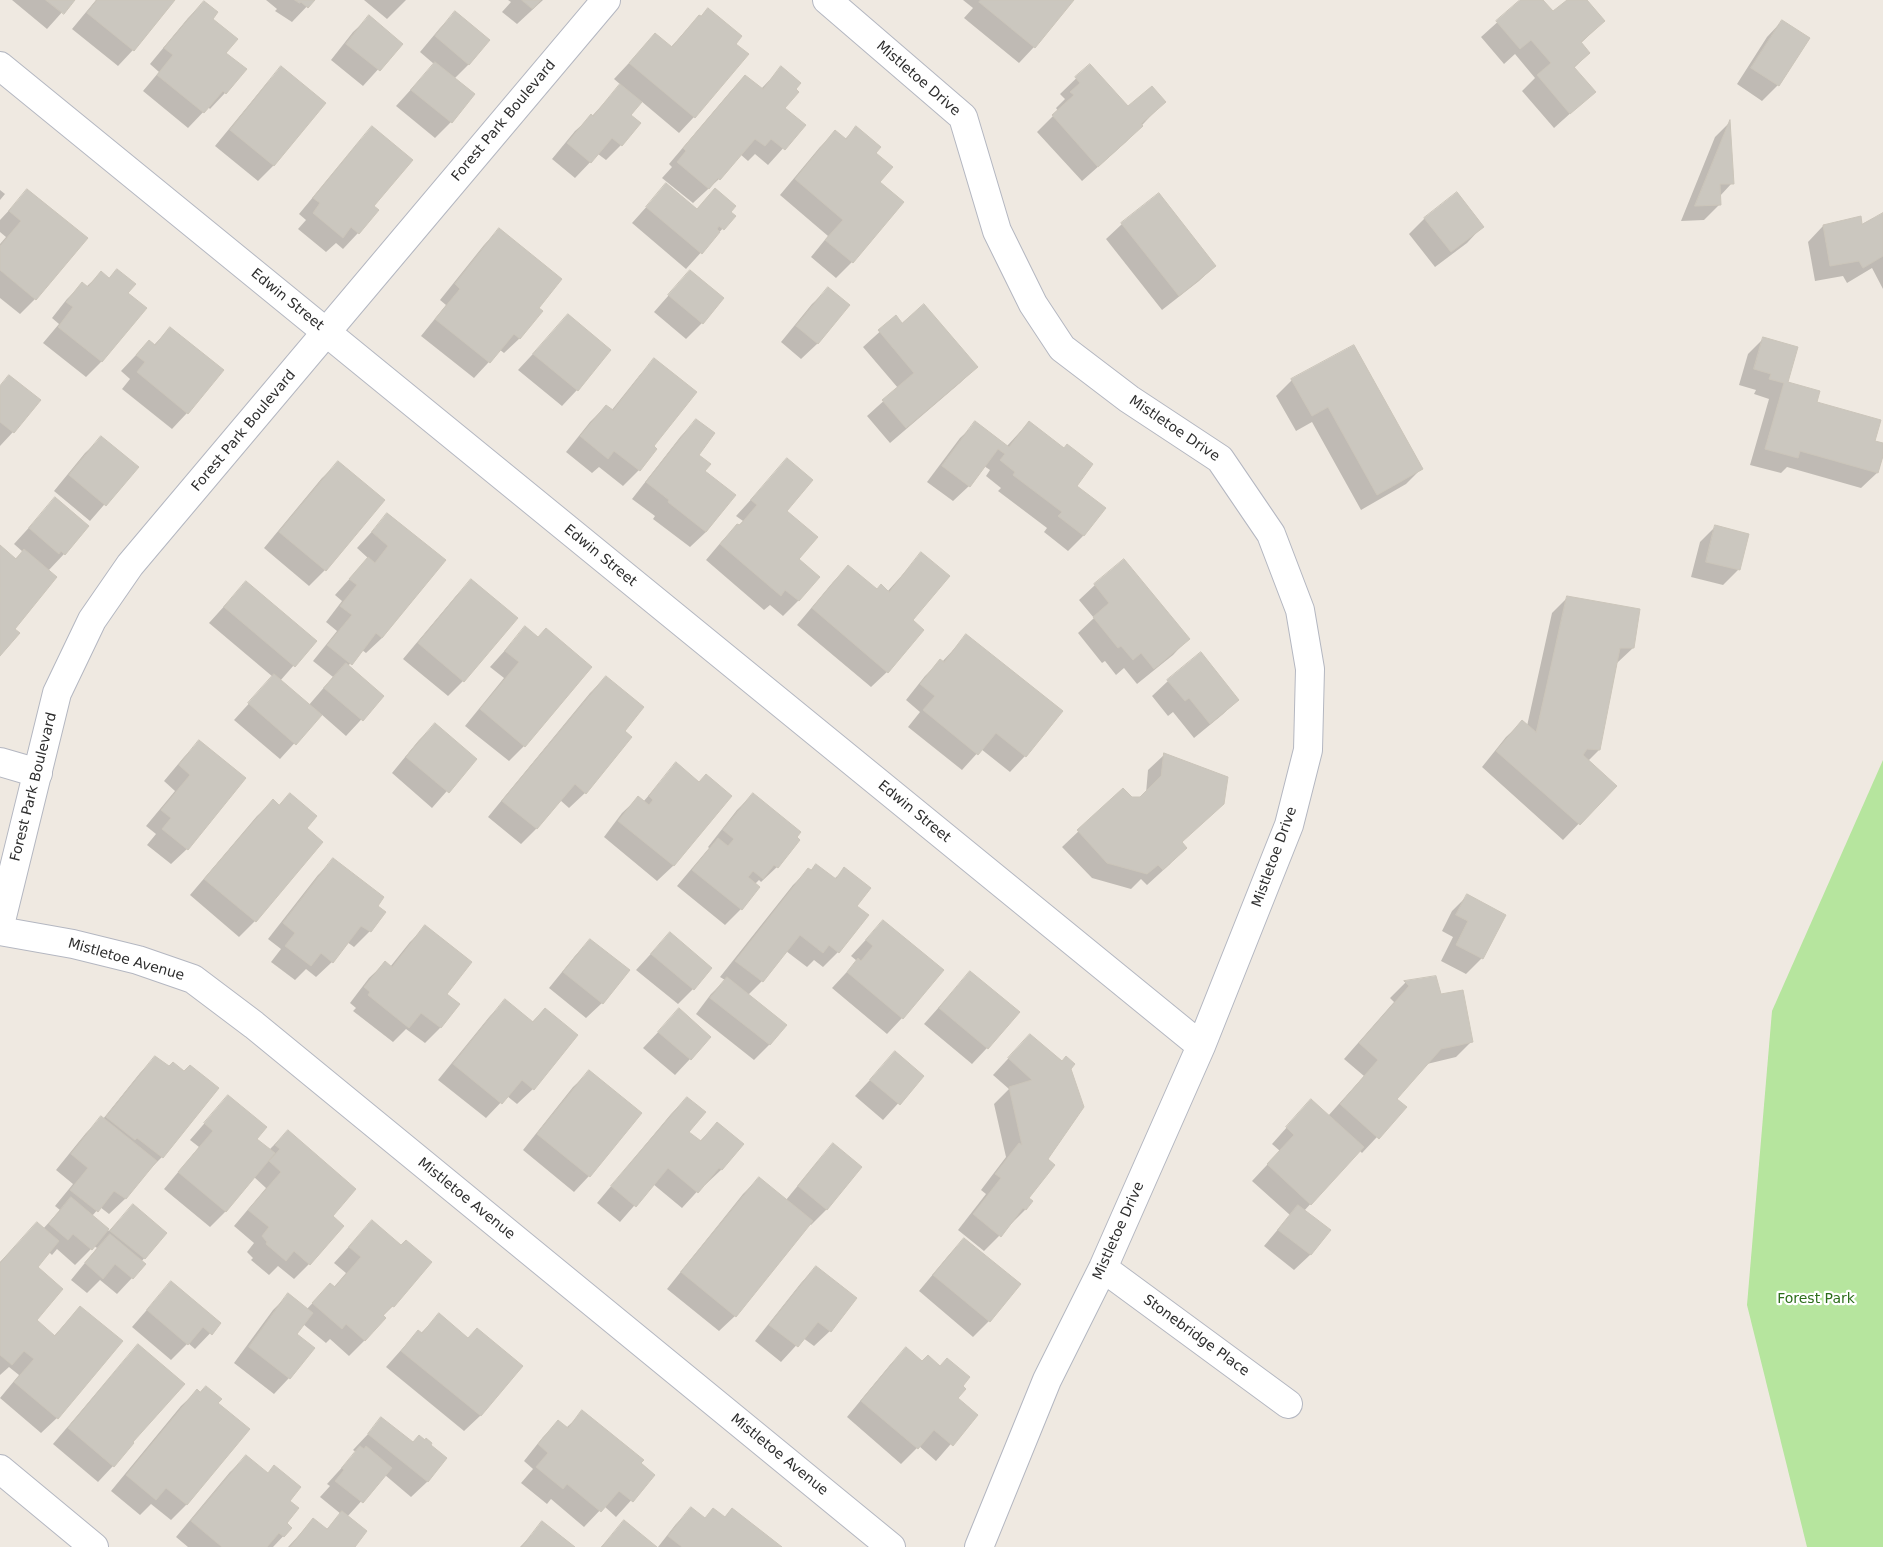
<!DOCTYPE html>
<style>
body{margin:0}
canvas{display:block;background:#efe9e1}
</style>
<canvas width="1883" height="1547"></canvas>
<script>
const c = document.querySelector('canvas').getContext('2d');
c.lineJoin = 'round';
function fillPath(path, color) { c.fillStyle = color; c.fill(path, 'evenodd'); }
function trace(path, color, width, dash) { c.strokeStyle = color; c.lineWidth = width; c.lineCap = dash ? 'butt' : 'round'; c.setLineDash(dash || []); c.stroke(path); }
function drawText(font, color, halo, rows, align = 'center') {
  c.font = font + ' "DejaVu Sans",sans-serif'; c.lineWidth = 4.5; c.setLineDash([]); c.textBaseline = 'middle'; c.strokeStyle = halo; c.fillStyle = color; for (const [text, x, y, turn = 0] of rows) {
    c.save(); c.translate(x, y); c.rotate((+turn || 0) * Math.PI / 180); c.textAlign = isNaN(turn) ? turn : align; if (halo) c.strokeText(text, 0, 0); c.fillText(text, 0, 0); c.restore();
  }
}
fillPath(new Path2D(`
 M1883,760V1547H1807L1747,1305L1772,1011Z`), '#b6e59e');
fillPath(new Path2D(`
 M12,0H73L47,29Z
 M96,0H174L133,50L118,66L72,29Z
 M266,0H313L292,22L275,11L277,9Z
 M364,0H406L387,19Z
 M508,0H543L517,24L502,12L511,2Z
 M963,0H1073L1034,47L1019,63L964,18L973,8Z
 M1522,0H1542L1553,13L1569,0H1585L1604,21L1581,43L1589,53L1573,69L1594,92L1554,128L1522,91L1535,78L1515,54L1504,64L1481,37Z
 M204,2L224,53L225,93L210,109L208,107L188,128L143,91L159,72L150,64L188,18Z
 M455,13L469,64L454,79L473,95L451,122L435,138L396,106L434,64L420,52L440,28Z
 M699,16L747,54L694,117L679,133L641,101L629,115L621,145L606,160L598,154L575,178L552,159L575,131L592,116L621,85L614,79L655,35L671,47Z
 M369,17L401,44L363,86L331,60L353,32Z
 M1782,21L1809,39L1778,85L1762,101L1737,84L1767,37Z
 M1090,65L1128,108L1164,102L1126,142L1082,181L1037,132L1058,111L1056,108L1065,99L1060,94Z
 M282,68L274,165L258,181L215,146L266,84Z
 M781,68L784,109L804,125L768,165L755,154L748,161L740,154L719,179L693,203L662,178L672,167L669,164L730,92L745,76L761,89Z
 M1729,123L1732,183L1720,196V204L1704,220L1681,221L1715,137Z
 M372,128L373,206L358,233L343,249L336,243L326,252L298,229L306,220L299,214L357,144Z
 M856,128L875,154L879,183L902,202L852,262L836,278L811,257L828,236L780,195L820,147L835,132L845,139Z
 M666,185L696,210L715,190L729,212L734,216L686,269L632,223Z
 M0,190L5,194L0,200Z
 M27,191L35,299L20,314L0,298V244L6,237L0,232V220Z
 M1883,215V289L1872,268L1847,283L1843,276L1815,281L1808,242L1823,226H1862Z
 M1425,218L1482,227L1467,243L1435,267L1409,234Z
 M1122,224L1215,266L1199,281L1162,310L1106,239Z
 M499,229L537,308L520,338L504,353L500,350L474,378L421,336L446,305L440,300L484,245Z
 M690,271L722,298L702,323L686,339L654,312Z
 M101,273L145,308L101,362L86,377L43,343L59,324L52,318L67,299L82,284L86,287Z
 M828,289L848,305L817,344L801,359L781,342L812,304Z
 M568,316L577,390L562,406L518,370Z
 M896,317L902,324L976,367L960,383L890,443L867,416L898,388L863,347Z
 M170,328L187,413L172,429L122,389L130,379L121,371L149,341L154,345Z
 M1764,338L1786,383L1873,442L1883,444V451L1877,473L1861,488L1787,467L1781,473L1750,465L1769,399L1754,394L1756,390L1739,385L1748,354Z
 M1353,346L1422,468L1406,484L1361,510L1312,422L1296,431L1276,396L1292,380Z
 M654,360L652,446L656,449L639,470L623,486L599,467L592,473L566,452L590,422L606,406L611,411L639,376Z
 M10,376L13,432L0,446V386Z
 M696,421L697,455L703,471L734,495L706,532L690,547L653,519L655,516L632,499L681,436Z
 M1029,422L1075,486L1104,509L1083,536L1068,551L1044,532L1047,528L998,491L1001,488L986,476L990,470L984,466L969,486L953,501L927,482L960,438L976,423L1007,446Z
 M101,438L137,467L90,521L54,491L85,453Z
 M787,460L785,511L798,560L799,600L783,616L770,605L764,610L706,560L722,541L743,521L736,516Z
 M338,463L383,500L325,570L309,586L264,548L322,478Z
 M55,499L64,554L48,571L0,654V547L15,559L23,552L14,544Z
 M388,514L444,560L382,638L366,653L362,650L348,666L383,696L346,736L321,714L280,759L234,720L273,677L209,623L246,582L315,641L280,681L308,706L333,677L313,661L337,631L326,622L342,601L335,595L368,558L357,548Z
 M1716,526L1748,534L1738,570L1723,585L1691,577L1700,542Z
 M921,554L911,621L887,672L871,687L797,625L833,582L848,567L877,590L887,592Z
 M471,581L463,681L448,696L403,659L456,596Z
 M1095,585L1188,639L1173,655L1137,684L1124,668L1116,675L1105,661L1102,663L1078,633L1094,618L1079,600Z
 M1568,597L1633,648L1617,663L1599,750L1588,761L1615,786L1563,840L1482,767L1506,737L1522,722L1527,726L1552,613Z
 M525,628L537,638L524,746L509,761L465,726L504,678L490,667Z
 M966,636L1025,756L1010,772L981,749L962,770L908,727L920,712L906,700L925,676L940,661L942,662Z
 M606,677L623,731L585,793L569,808L560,800L536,829L521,844L488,817L590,693Z
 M1168,681L1238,700L1222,715L1194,738L1173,712L1168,716L1152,696Z
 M435,725L475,759L432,808L392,773L419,740Z
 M199,742L187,849L171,864L147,845L156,834L146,826L175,791L164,781L184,757Z
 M1164,755L1181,843L1170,864L1147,885L1141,879L1131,889L1092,878L1062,847L1123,789L1131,798L1140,799L1146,793L1148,770Z
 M676,764L699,783L731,796L673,866L657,881L604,837L622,813L638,798L643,802Z
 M753,794L777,867L761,882L759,880L755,884L758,887L741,909L725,925L677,886L709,848L708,847L737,810Z
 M273,801L322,842L255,921L239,937L190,895L257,816Z
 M333,860L376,906L384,912L370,931L354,947L347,942L332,962L316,977L306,969L295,980L271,962L281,949L268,939L318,875Z
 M845,869L855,906L838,952L823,967L814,960L807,967L786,951L762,981L748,995L770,1044L754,1060L696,1014L711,994L725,980L720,977L793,885L808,870L834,879Z
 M1467,896L1504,915L1482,958L1466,974L1441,961L1453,937L1442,931L1452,911Z
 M883,921L902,1018L887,1034L832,988L857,961L851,956Z
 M425,927L445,994L459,1004L440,1028L425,1043L406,1029L393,1042L353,1011L356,1008L350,1003L369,978L385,963L390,967L410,942Z
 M670,933L693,989L678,1004L636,970Z
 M590,940L602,1003L586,1018L549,988L575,956Z
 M970,972L987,1048L972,1064L924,1024Z
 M1435,978L1441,996L1472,1041L1456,1057L1427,1064L1395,1099L1405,1107L1362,1153L1359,1150L1304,1211L1329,1231L1310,1255L1294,1270L1264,1246L1290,1215L1252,1181L1280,1151L1272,1144L1296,1117L1328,1116L1364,1076L1344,1059L1394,1002L1390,998L1405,983Z
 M506,1001L532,1022L545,1009L533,1089L517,1104L507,1096L486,1118L438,1080L490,1016Z
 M679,1010L690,1059L675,1075L643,1048Z
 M1030,1035L1070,1068L1047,1159L1028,1199L1025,1210L984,1251L958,1230L986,1194L981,1190L1006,1157L994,1104L1009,1089L993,1075Z
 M895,1053L923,1076L883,1120L855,1096Z
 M156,1057L168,1068L184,1072L217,1088L162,1157L146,1173L125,1199L109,1214L100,1207L92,1216L109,1231L133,1206L166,1233L141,1262L132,1278L117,1294L100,1280L87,1293L71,1280L97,1248L94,1246L75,1265L57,1249L52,1255L49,1252L36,1268L35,1320L54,1336L80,1307L57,1418L41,1433L0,1398L19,1375L9,1367L0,1375V1262L37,1224L43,1229L60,1210L55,1206L73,1184L56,1170L86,1133L101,1118L103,1119L140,1073Z
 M589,1072V1176L574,1192L523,1150L573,1087Z
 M228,1096L255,1139L269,1150L288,1131L331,1216L309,1264L294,1279L278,1266L269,1275L251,1260L253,1258L247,1252L254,1243L234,1226L266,1188L254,1177L225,1212L210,1227L164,1189L199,1147L190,1140Z
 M687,1098L688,1132L699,1142L718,1123L742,1144L721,1170L705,1185L704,1184L682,1208L653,1184L620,1222L597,1203L671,1114Z
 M833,1145L827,1209L811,1225L809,1223L735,1316L719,1331L667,1289L743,1194L759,1178L786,1200L818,1161Z
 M372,1221L393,1306L383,1316L365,1340L349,1356L330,1339L326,1343L303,1324L295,1334L289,1378L274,1394L234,1363L273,1310L288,1295L307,1309L330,1284L334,1287L346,1273L334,1263Z
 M964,1239L1019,1284L989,1321L973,1337L919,1291L949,1255Z
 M816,1267L830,1331L814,1346L803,1338L781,1362L755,1341L801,1283Z
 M171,1282L219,1324L195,1349L188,1343L171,1360L132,1327Z
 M439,1315L467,1339L521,1366L480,1416L464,1431L386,1367L418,1331L421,1333Z
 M138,1346L131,1442L113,1466L98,1482L53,1444L123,1362Z
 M906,1349L921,1363L961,1386L957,1398L976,1415L936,1461L919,1446L901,1464L847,1417L890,1365Z
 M197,1391L248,1429L186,1505L171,1520L151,1504L140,1515L111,1491L181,1406Z
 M583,1412L654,1475L616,1517L604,1506L584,1527L551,1499L547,1504L521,1483L533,1469L524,1461L543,1437L558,1422L566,1428Z
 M382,1419L413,1443L429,1445L446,1458L427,1482L411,1497L385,1475L347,1517L354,1547H288L313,1520L326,1530L341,1514L320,1497L330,1486L327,1484L356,1452L353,1450Z
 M246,1457L288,1501L285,1523L291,1528L273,1547H188L176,1537L230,1472Z
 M691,1509L704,1519L724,1518L732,1509L780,1547H658L676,1524Z
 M624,1522L655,1547H601Z
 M543,1523L573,1547H520Z`), '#0003');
const building = new Path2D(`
 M46,0H75L64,14Z
 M97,0H175L134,51L87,13Z
 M295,0H315L308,8L301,2L300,3Z
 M522,0H541L533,9Z
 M981,0H1074L1035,48L979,2Z
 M1520,0H1543L1553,11L1567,0H1587L1605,21L1581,42L1590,53L1574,67L1596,92L1570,114L1537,75L1551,63L1531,40L1520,49L1496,21Z
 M204,1L218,12L213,19L238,39L226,53L247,69L226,94L223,91L204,113L157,75L173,55L164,48Z
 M708,8L742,36L736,44L749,54L695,118L629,63L655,33L672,47L699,15L701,16Z
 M455,11L490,40L469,65L435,36Z
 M369,15L403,44L380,71L346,44Z
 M1782,20L1810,38L1779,86L1751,68Z
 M435,62L475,94L452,123L411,90Z
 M1090,64L1128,106L1152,86L1166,102L1141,124L1143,126L1098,167L1052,115L1074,95L1070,92L1080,83L1075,77Z
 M281,66L326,103L274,166L230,130Z
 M781,66L801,83L796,89L799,92L785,108L806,125L785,150L771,139L765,146L755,139L720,180L718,178L709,189L677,162L686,151L683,148L745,75L763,89Z
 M620,84L642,102L631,115L641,123L622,146L612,138L591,163L567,143L591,114L593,116Z
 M1730,120L1734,184H1720L1721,205L1695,206Z
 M372,126L413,160L374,206L379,210L359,234L351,227L343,238L313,213L320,203L313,198Z
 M856,126L881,147L876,153L893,167L880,182L904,202L853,263L825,240L843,220L795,179L835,130L846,139Z
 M666,183L697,209L715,188L736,206L731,212L736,216L724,230L719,226L717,229L720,232L702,254L646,207Z
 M27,189L88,238L36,300L0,270V246L21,221L9,211Z
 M1457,192L1484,227L1451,252L1424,218Z
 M1159,193L1216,266L1179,296L1121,223Z
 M1883,213V256L1863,268L1859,261L1830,266L1823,225L1861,216L1862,224Z
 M499,228L562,279L539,308L543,311L520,339L514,334L490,363L435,319L460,289L455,284Z
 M117,269L136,284L128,293L147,308L102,362L58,327L73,307L66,302L82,282L88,287L101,271L109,278Z
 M690,270L724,298L703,324L668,295Z
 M828,287L850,305L818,344L796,326Z
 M924,304L978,367L906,428L882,400L914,373L878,330L896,315L902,323Z
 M568,314L611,350L578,391L533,354Z
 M170,327L224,370L188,414L137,372L145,362L136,355L149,340L155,345Z
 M1763,337L1798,347L1788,382L1820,391L1817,402L1881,420L1875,441L1883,443V456L1878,473L1800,451L1798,458L1765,449L1784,383L1769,379L1771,374L1754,369Z
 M1354,345L1423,469L1377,495L1328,407L1312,416L1291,379Z
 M654,358L697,392L654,446L657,449L640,471L614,451L608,459L580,436L606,405L613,410Z
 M9,375L41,400L14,433L0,422V386Z
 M696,419L715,433L699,455L711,464L705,471L736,495L706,532L668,502L669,500L646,482Z
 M975,421L1009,447L1029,421L1064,448L1067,444L1093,464L1077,486L1106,508L1084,536L1058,516L1062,512L1013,475L1015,472L1000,460L1005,454L998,449L970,487L942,466Z
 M101,436L139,467L106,506L69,475Z
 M787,458L813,480L787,511L818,537L799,559L820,577L799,601L785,590L781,596L720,544L737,524L740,525L757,505L751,500Z
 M338,461L385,500L326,571L279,532Z
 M55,497L89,526L65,555L61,551L59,554L29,528Z
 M387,513L446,560L382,638L376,633L352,665L327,645L352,615L340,606L357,585L349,579L368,557L375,563L388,546L372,532Z
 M1715,525L1749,534L1740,570L1706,562Z
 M0,545L16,559L24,549L57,577L15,629L20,633L0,656Z
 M921,552L950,576L913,620L924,630L888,673L812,608L848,565L877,589L881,584L889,592Z
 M1124,559L1190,639L1154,669L1141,653L1133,660L1121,646L1118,648L1093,617L1109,603L1094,584Z
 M471,579L518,618L464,682L418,643Z
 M246,581L317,641L295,667L224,607Z
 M1567,596L1640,609L1634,648H1620L1600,750L1587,749L1583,755L1617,786L1580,825L1496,751L1522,720L1536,732Z
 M525,626L538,637L546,628L592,667L525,747L480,709L519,662L505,651Z
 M966,634L1063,711L1026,757L996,733L978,755L923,710L935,696L920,684L940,659L944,662Z
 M1201,652L1239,700L1210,724L1189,698L1185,701L1167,680Z
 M346,663L384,696L363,721L324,688Z
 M274,674L322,715L296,745L248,703Z
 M606,676L644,707L625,731L632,737L586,794L575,784L537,829L502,801Z
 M435,723L477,759L449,793L406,757Z
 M199,740L246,778L188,850L162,829L171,818L161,810L190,775L179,765Z
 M1164,753L1228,777L1224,804L1182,842L1187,848L1163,870L1158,865L1147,874L1107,863L1077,830L1123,788L1132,797H1140L1161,776Z
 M676,762L699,782L706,774L732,796L674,866L618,821L638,796L649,805L653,800L649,796Z
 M290,793L317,816L307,828L323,842L256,922L204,879L273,799L279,805Z
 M753,793L801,832L797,837L800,840L778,868L774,865L763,879L753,871L748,877L760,887L742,910L692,870L718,838L728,846L734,839L723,830Z
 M333,858L384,897L378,906L386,912L371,932L361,926L333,963L321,953L311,966L285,946L295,933L283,923Z
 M816,864L836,879L844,867L871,888L857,906L869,915L839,953L829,945L823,953L800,935L763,982L735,961L808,868L811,870Z
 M1467,894L1506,915L1483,959L1456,945L1468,921L1456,915Z
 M883,920L944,970L903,1019L847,972L858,958L861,961L873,946L866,940Z
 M425,925L472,962L447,994L460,1004L441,1028L421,1013L409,1028L368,995L370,992L364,987L385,961L392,967Z
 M670,932L712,968L694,990L651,954Z
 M590,939L630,970L603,1004L563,972Z
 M970,971L1020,1012L988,1049L939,1008Z
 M1436,976L1441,994L1463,990L1473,1042L1441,1049L1397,1099L1407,1107L1379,1139L1340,1104L1378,1060L1359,1043L1409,986L1404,981Z
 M727,977L787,1025L770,1045L710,998Z
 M505,999L533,1022L545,1008L578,1035L534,1090L522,1080L502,1104L453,1064Z
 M679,1008L711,1037L691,1060L658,1032Z
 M1030,1034L1062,1061L1066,1056L1075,1064L1071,1069L1084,1107L1048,1159L1055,1165L1029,1198L1033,1201L1026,1210L1023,1208L1001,1237L973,1214L1001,1178L995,1174L1019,1143L1022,1145L1009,1087L1032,1080L1008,1058Z
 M895,1051L924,1076L900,1105L870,1080Z
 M155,1056L169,1066L173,1062L184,1071L190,1065L219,1088L163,1158L137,1138L135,1140L106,1117Z
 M589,1070L642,1113L590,1177L537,1134Z
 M228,1095L267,1127L257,1139L275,1153L226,1212L178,1172L213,1131L204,1123Z
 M687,1097L706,1112L689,1132L701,1141L717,1122L744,1144L722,1170L719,1168L698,1193L668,1168L636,1207L611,1186Z
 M1311,1099L1364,1147L1311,1205L1267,1164L1294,1135L1286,1127Z
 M101,1116L157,1161L126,1199L114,1191L98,1212L70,1190L88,1168L71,1154Z
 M288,1130L356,1189L333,1216L344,1226L310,1265L294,1251L286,1261L266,1244L267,1242L262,1236L269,1227L248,1210L281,1172L269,1161L280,1149L275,1145Z
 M833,1143L862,1167L827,1210L798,1186Z
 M759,1177L813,1221L736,1317L681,1272Z
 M71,1197L109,1229L92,1250L73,1234L68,1240L49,1224Z
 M133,1204L167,1233L145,1259L110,1231Z
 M1298,1205L1331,1230L1311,1255L1278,1230Z
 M372,1220L401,1245L406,1240L432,1262L394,1307L392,1306L383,1315L386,1318L365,1341L346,1324L342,1329L312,1303L330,1283L335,1287L361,1257L349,1247Z
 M37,1222L59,1241L38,1267L63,1289L37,1320L55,1336L80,1306L123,1341L58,1419L14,1382L34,1359L24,1351L12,1365L0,1355V1263Z
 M110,1234L146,1264L133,1279L115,1264L103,1279L85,1263Z
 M964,1238L1021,1284L990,1322L933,1275Z
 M816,1266L857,1298L831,1332L818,1322L798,1347L769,1325Z
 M171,1281L221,1323L212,1335L203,1327L188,1345L147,1310Z
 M288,1293L313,1313L297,1334L315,1348L290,1379L249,1347Z
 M439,1313L468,1338L477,1328L523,1366L481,1416L401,1351L418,1330L422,1333Z
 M138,1344L185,1384L133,1442L134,1443L114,1467L68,1428Z
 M906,1347L922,1361L928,1355L940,1366L947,1358L970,1377L963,1386L966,1389L958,1398L978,1415L953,1446L934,1430L918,1449L861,1401Z
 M206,1386L222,1399L218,1403L250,1429L187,1505L166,1488L156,1500L126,1475L197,1389L200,1392Z
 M582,1410L644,1460L641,1463L655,1475L633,1502L619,1491L601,1512L567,1484L563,1489L536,1467L548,1453L538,1444L558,1420L568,1428Z
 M381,1417L413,1442L419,1435L425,1440L426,1438L432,1443L431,1445L447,1458L428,1482L368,1434Z
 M360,1446L364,1449L366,1446L392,1468L363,1503L335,1481L344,1470L342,1468Z
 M246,1455L268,1473L274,1465L301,1487L290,1501L299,1508L287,1523L292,1528L284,1537L279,1533L267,1547H222L191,1521Z
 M691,1507L705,1518L713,1508L725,1517L732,1508L782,1547H682L668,1536Z
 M342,1511L367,1531L355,1547H290L313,1518L327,1529Z
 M624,1520L657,1547H602Z
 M542,1521L575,1547H522Z`);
fillPath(building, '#cbc7bf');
trace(building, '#cbc5ba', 1);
const street = new Path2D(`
 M827,0L963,117L997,231L1033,304L1062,348L1129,399L1220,459L1271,534L1300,610L1310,669L1308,750L1289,825L1201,1046L1103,1268L1047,1380L979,1547
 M0,66L1201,1046
 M0,762L38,773
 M0,931L73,944L138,960L193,979L254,1025L891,1547
 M1103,1268L1288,1404
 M0,1469L94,1547`);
const secondary = new Path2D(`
 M0,925L57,693L92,620L130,565L606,0`);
trace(street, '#b4b7c1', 30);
trace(secondary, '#b4b7c1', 30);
trace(street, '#fff', 28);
trace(secondary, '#fff', 28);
drawText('14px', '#2e2e2e', '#fff', [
 ["Mistletoe Drive",918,79,41],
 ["Forest Park Boulevard",504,121,-50],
 ["Edwin Street",287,300,39],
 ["Mistletoe Drive",1174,429,34],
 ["Forest Park Boulevard",244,431,-50],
 ["Edwin Street",600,556,39],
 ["Forest Park Boulevard",34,787,-76],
 ["Edwin Street",914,812,39],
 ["Mistletoe Drive",1275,857,-70],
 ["Mistletoe Avenue",126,960,16],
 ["Mistletoe Avenue",466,1199,39],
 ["Mistletoe Drive",1119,1231,-66],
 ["Stonebridge Place",1196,1336,36],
 ["Mistletoe Avenue",779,1455,39]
]);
drawText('14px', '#2c6e1b', '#fff', [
 ["Forest Park",1816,1299]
]);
</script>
